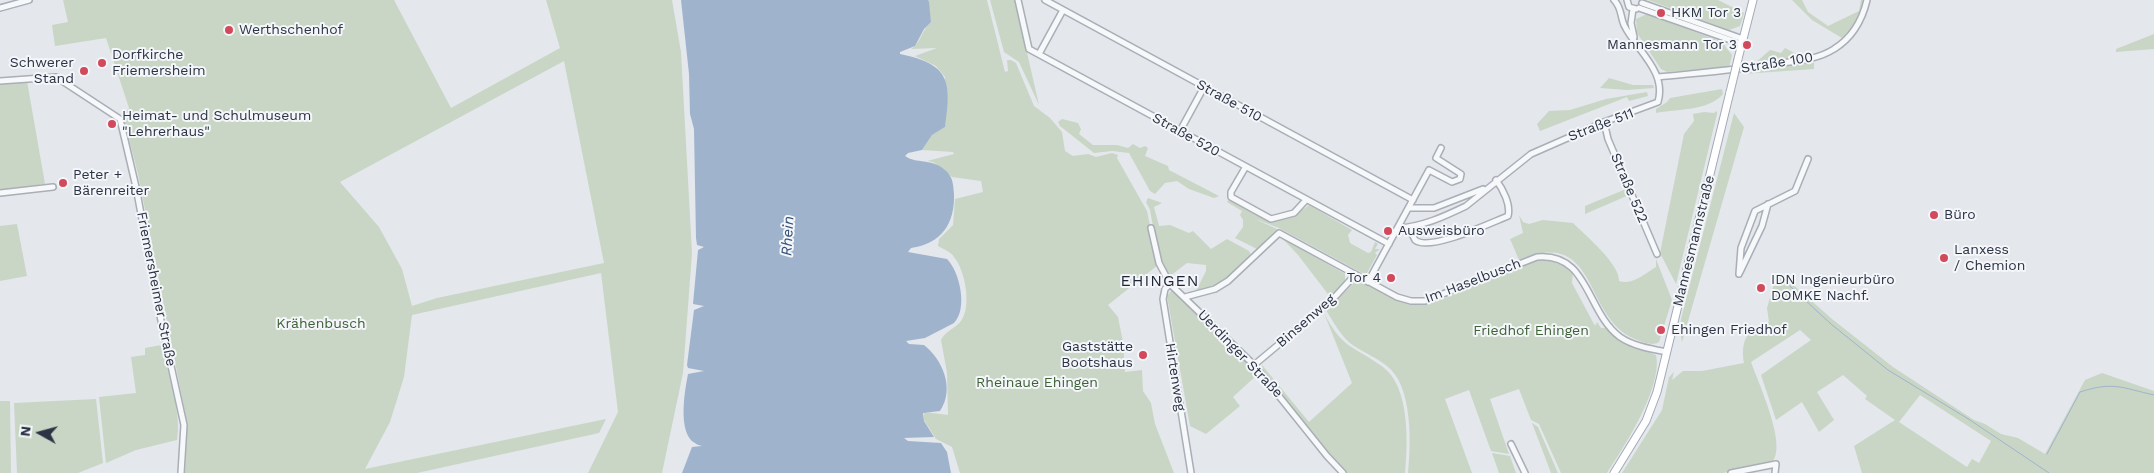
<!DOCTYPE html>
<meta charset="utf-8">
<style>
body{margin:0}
#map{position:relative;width:2154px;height:473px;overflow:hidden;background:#e4e7ec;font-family:"Work Sans",sans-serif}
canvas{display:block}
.north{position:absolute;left:15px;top:408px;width:50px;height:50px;-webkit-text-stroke:4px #f4f6f9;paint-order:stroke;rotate:277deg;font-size:14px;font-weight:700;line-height:20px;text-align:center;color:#2b3445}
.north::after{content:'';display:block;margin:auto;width:18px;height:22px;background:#2b3445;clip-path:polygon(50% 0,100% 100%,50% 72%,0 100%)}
</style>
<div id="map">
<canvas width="2154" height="473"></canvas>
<div class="north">N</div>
</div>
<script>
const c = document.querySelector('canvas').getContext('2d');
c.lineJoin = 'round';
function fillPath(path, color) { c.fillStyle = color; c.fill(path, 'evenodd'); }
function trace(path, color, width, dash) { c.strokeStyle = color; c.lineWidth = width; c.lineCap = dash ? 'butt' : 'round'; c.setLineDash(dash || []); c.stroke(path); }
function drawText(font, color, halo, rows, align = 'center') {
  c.font = font + ' "Work Sans",sans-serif'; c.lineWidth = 4; c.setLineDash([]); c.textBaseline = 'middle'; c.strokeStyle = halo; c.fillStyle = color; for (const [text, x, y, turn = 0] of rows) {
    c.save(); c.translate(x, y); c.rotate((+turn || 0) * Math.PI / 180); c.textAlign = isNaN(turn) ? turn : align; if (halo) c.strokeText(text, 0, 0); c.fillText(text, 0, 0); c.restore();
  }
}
fillPath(new Path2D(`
 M63,0H394L451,108L560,48L546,0H672L681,52L692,253L683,373L662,473H588L618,412L601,273L412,315L404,377L390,422L365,469L606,419L599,433L417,473H185L187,423L138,174L123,116L129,108L106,38L55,46L52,25L68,22ZM564,61L604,263L437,298L412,306L402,269L379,227L340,182Z
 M928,0H987L1005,72L1008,71L1007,60H1011L1016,63L1034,106L1050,118L1062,132L1065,151L1073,156L1088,154L1096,157L1112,153L1118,155L1117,158L1147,211L1158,265L1108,305L1118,317L1123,342L1125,372L1142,370L1143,391L1151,403L1155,424L1174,473H960L952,447L936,439L924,420V412L948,415L947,373L941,340C945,331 956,328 961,321C972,306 965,270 954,257C951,252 943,249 938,246L939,239L953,225L955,199L983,192L981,181L952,177L933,162L927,161L954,154L953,152L922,150L932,135L945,127V77L936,66L915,56L937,48L911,49C921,43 922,29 931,22Z
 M990,0H1015L1039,105L1019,62L1004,52Z
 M1648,0H1718L1744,13L1740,26L1729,30Z
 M1792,0H1802L1808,12L1828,26L1859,11L1861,0H1864L1854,26L1842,38L1812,20Z
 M1647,14L1725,43V46L1732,55L1729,68L1667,72L1661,69L1637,33L1636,19Z
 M2154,34V49L2116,52V49Z
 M1785,48L1800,56L1755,63L1770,50L1781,53Z
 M1811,62L1814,63V69L1743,74L1744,72Z
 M1609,78L1633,85H1653L1654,88L1627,90L1600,88Z
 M27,81L45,184L0,190V84Z
 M1722,89L1723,94C1709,111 1676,109 1656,113V109L1667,102L1670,98Z
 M1647,92L1648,96L1629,101L1627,97L1540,131L1537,124L1549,111L1570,110L1606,99Z
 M1717,111V114L1676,284L1660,253L1684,134L1694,121L1693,114L1704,112L1714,113Z
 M1734,113L1744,127L1682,342L1680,331L1681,319Z
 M1062,119L1078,123L1081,129L1079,134L1093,145H1117L1128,148L1133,144L1140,148L1145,146L1148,148L1145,156L1168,166L1169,170L1219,196L1214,198L1189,189L1177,181L1165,183L1155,194L1150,191L1129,153L1112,151L1094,153L1060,126L1058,122Z
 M1626,189L1629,195L1585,214V206Z
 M1148,198L1162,203L1154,207L1159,226L1170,225L1189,233L1193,231L1211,249L1227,239L1249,251L1251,255C1235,273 1220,286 1196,291L1206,271V265L1187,263L1170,276L1159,259L1150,210L1146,202Z
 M1230,198L1273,221L1294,216L1309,205L1352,230L1348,235L1350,243L1368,253L1371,252L1375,242L1378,244L1375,249H1380L1375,253L1377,255L1367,273L1364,274L1279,228L1253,218L1277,229L1257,249L1235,238L1243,227V220L1240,215L1242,211L1227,202Z
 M1519,215L1523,222L1529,224L1543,220L1573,223C1585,235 1620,264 1619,281C1631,286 1646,273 1656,267V259L1672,300L1659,342C1652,346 1645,343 1637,340C1581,319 1601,226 1519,260L1510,239L1523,233Z
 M17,224L27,276L0,281V226Z
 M1282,238L1345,274V283L1331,298L1298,255Z
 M1540,259C1555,260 1562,263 1573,272L1572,283L1595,326L1597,322L1601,328H1606L1622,342L1656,355C1663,387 1624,447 1607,473H1561L1539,424L1531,420L1519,389L1490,399L1509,454L1491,451L1469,390L1445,399L1472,473H1408C1411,444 1413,386 1387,366C1377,358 1365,353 1354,346C1341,337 1334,323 1326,310L1356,281L1363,282C1387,295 1409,310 1438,301Z
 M1780,273L1832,319L1893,367L1974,420L1985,424L2001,434L2018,438L2045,454L2085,380L2102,373L2154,391V473H1862L1854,446L1895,420L1865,399L1867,396L1843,375L1817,392L1834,420L1819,432L1802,402L1776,420L1761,375L1811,340L1800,330L1751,362C1758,382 1788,446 1772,462L1723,473H1622L1662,410L1669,377L1674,372L1672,380L1683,371H1702L1744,363C1740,340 1748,328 1769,322L1767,308L1776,277ZM1920,395L1991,441L1979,463L1972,459L1967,467L1899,422Z
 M1171,291L1175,292L1258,374L1233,397L1240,406L1206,434L1190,426L1167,296Z
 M1324,313C1343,350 1353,345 1383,367C1410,387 1408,443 1405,473H1345L1262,370V365L1309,422L1352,383Z
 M161,345C168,373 182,413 177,440L136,450L106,463L99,397L136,393L131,357L145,355V348Z
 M96,399L103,463L78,473H17L14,403Z
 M0,401H10L11,473H0Z
 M1532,423L1538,427L1558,473H1551Z
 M1492,453L1510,456L1516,473H1499Z`), '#c9d6c5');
fillPath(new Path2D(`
 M681,0H928L929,2L931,22L924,29L915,46L900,52V54C949,64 952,80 945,127L932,135L922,150L908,153L905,156C916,164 932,158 945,170C953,177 953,183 954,194C955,224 941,244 911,248L908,252L947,259C960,272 968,309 954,323L925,338L906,341L909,344L924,345C943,360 955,389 940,411L923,413L924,421L934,437L904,438L908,441L941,443L947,452L951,473H682L692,447L702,446C700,445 697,445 695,443C677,434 685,389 688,374L704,371L688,368L687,365L694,310L704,306L693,304L698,250L704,247L697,245L696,238L694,129L690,114L689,74Z`), '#9fb4cc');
trace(new Path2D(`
 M1779,276L1831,324L1888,370L1970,420L2049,473
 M2047,454L2080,392C2114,381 2122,388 2154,395`), '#9fb4cc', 1);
const minor = new Path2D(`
 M1018,0L1029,49L1389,244
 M1045,0L1413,200
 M1627,0L1629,7L1636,9
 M1642,3L1743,39
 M0,8L29,0
 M1639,8L1742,44
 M1633,9L1631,23L1634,37
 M1039,54L1063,10
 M1658,77C1697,73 1736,70 1775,64C1795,61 1817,60 1834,49C1852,38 1862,21 1867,0
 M0,81L56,77L120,119L136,187L160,316L184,425L181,473
 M1604,122L1608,139L1657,254
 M1180,131L1204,87
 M1245,168L1231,192V197L1271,219L1294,213L1306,200
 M0,193L53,187
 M1410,208H1434L1483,189
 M1151,228L1159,263L1170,284L1254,365L1327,456L1343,473
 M1398,228C1422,227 1445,216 1466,206L1531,154L1604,122L1658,102C1667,71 1636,50 1624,25C1620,16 1622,8 1614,0
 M1409,228L1415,240C1429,252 1490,223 1508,216C1511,205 1503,189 1496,180
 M1740,272L1762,226L1768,204
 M1739,274L1741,248L1755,211L1795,191L1808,159
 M1368,282L1429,170L1452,182L1460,179L1461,174L1436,158L1441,148
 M1170,284L1165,289L1163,299L1191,473
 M1185,297L1215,289L1228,281L1279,233L1397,297L1411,301H1425L1537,257C1589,252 1586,312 1620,337C1633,346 1651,349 1667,352
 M1254,365L1332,300L1355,275
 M1511,444L1525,473
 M1731,473L1776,464L1775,473`);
const major = new Path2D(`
 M1738,59L1753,0
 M1614,473L1646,421L1657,392L1730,92`);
trace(minor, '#a9aeb7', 8);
trace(major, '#a3abb8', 9);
trace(minor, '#f7f8fa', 5);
trace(major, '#fff', 7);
const majorBridge = new Path2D(`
 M1730,92L1738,59`);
trace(majorBridge, '#a3abb8', 9, []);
trace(majorBridge, '#fff', 7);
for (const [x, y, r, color] of [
 [1661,13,5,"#d1495b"],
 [229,30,5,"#d1495b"],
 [1747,45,5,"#d1495b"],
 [102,63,5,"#d1495b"],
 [84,71,5,"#d1495b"],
 [112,124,5,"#d1495b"],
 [63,183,5,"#d1495b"],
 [1934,215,5,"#d1495b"],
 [1388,231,5,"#d1495b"],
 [1944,258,5,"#d1495b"],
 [1391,278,5,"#d1495b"],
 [1761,288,5,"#d1495b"],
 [1661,330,5,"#d1495b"],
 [1143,355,5,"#d1495b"]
]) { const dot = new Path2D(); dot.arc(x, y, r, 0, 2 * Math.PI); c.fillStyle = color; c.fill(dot); trace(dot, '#f4f6f9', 2); }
drawText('14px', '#2b3445', '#f4f6f9', [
 ["HKM Tor 3",1671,13],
 ["Werthschenhof",239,30],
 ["Mannesmann Tor 3",1737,45,"right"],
 ["Dorfkirche",112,55],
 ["Friemersheim",112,71],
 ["Schwerer",74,63,"right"],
 ["Stand",74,79,"right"],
 ["Heimat- und Schulmuseum",122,116],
 ["\"Lehrerhaus\"",122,132],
 ["Peter +",73,175],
 ["Bärenreiter",73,191],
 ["Büro",1944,215],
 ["Ausweisbüro",1398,231],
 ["Lanxess",1954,250],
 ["/ Chemion",1954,266],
 ["Tor 4",1381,278,"right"],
 ["IDN Ingenieurbüro",1771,280],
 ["DOMKE Nachf.",1771,296],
 ["Ehingen Friedhof",1671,330],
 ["Gaststätte",1133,347,"right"],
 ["Bootshaus",1133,363,"right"]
], 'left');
drawText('14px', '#2b3445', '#f4f6f9', [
 ["Straße 100",1777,63,-9],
 ["Straße 510",1229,101,29],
 ["Straße 511",1601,125,-21],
 ["Straße 520",1186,135,29],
 ["Straße 522",1629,188,67],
 ["Mannesmannstraße",1694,241,-76],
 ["Im Haselbusch",1473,281,-21],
 ["Friemersheimer Straße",156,289,79],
 ["Binsenweg",1306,321,-41],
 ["Uerdinger Straße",1240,354,46],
 ["Hirtenweg",1175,377,81]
]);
drawText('14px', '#3f6138', '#f4f6f9', [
 ["Krähenbusch",321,324],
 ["Friedhof Ehingen",1531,331],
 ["Rheinaue Ehingen",1037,383]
]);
drawText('italic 15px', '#34527a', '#f4f6f9', [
 ["Rhein",788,236,-87]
]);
c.letterSpacing = '1px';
drawText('16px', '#1d2536', '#f4f6f9', [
 ["EHINGEN",1160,281]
]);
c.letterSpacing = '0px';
</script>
